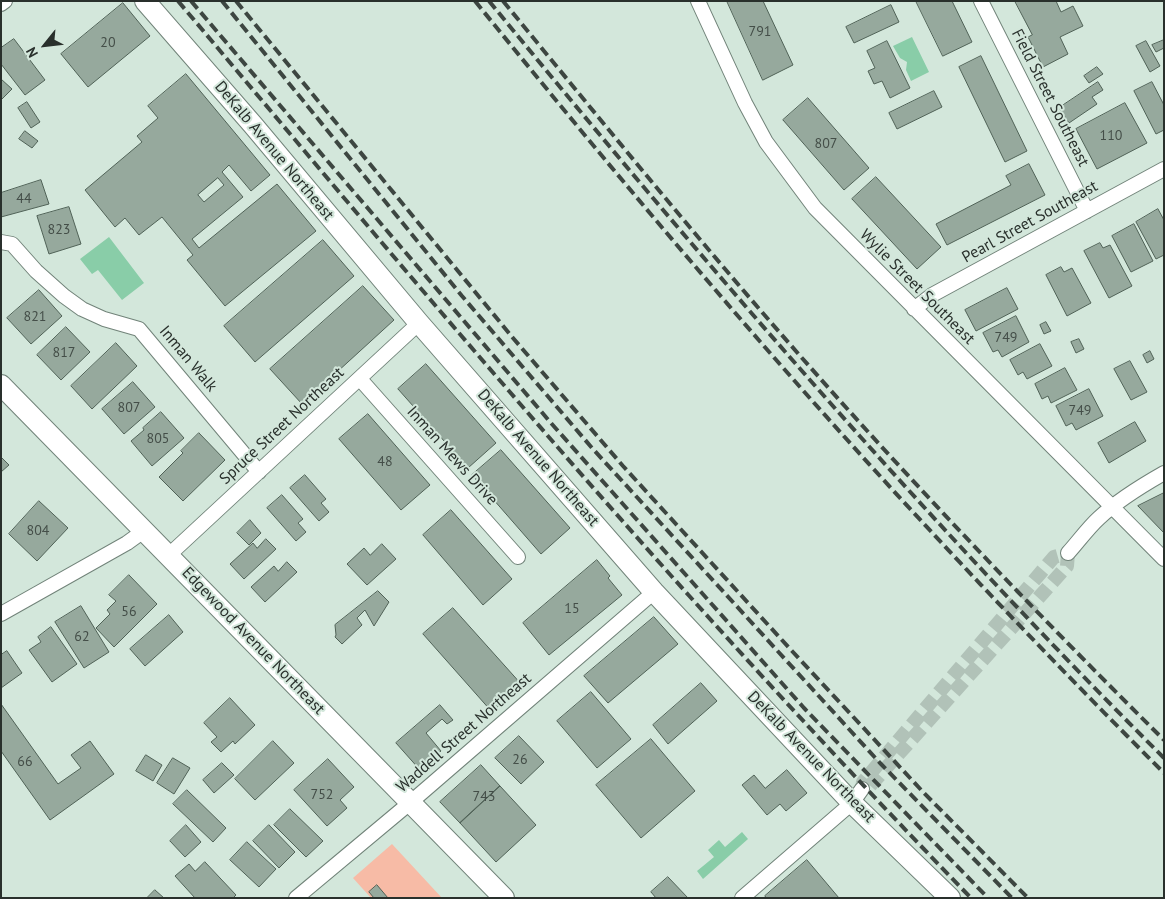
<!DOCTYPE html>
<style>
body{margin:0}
#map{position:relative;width:1165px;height:899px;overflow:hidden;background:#d3e7db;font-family:"PT Sans",sans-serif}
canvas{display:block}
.frame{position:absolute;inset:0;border:2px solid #29302c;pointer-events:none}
.north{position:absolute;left:20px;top:20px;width:50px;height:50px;-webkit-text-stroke:4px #d3e7db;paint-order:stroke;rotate:241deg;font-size:14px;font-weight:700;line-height:20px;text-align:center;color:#29302c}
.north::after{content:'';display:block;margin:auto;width:18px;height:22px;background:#29302c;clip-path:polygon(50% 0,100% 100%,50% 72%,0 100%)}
</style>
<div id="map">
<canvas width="1165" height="899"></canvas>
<div class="frame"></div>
<div class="north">N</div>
</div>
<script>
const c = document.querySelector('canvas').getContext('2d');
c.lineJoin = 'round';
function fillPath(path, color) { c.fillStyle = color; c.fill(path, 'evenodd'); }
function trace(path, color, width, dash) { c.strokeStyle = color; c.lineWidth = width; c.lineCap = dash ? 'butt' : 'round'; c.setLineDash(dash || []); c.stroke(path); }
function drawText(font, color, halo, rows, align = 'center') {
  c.font = font + ' "PT Sans",sans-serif'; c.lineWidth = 4; c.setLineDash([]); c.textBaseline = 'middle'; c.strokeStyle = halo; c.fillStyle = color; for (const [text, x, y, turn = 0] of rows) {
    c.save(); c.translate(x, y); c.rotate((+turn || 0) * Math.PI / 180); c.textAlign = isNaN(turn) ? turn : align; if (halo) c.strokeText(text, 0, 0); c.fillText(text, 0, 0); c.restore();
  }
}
fillPath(new Path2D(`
 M392,844L442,898H371L353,878Z`), '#f7bba6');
fillPath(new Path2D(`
 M912,37L929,72L911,81L906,70L907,62L900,58L893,46Z
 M109,237L144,283L122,300L98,270L92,274L80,259Z
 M742,832L748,839L703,879L697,871L714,857L708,850L719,840L725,847Z`), '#89cda8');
const building = new Path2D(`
 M727,1H763L793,65L763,80Z
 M916,1H952L972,42L943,56Z
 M1015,1H1056L1061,12L1073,6L1083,26L1060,37L1068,54L1043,67L1028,37L1032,35Z
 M123,3L150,36L88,87L61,54Z
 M891,5L899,22L854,43L846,27Z
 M14,39L45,80L25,95L1,64V48Z
 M1164,40V48L1156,52L1152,45Z
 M887,41L910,88L890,98L882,81L874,84L868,71L875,68L867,51Z
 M1146,41L1160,66L1150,72L1136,46Z
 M981,56L1027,151L1005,162L959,67Z
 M1097,67L1103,74L1089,83L1084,76Z
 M186,74L270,175L251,191L229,165L222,172L243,197L192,239L199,248L277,184L316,231L225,306L187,260L193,255L162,217L139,235L125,218L115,227L85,190L142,142L137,136L158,118L148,106ZM218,178L224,185L204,202L198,195Z
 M1,79L12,89L1,100Z
 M1098,82L1103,90L1092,97L1097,104L1069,123L1059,108Z
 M1152,82L1164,105V130L1156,134L1134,91Z
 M934,91L942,107L897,129L889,113Z
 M808,98L869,168L844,190L783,120Z
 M27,102L40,122L31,128L18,108Z
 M1125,103L1147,143L1097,169L1076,129Z
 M25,131L38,141L32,148L19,139Z
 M1029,164L1045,195L947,245L936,224L1011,185L1006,176Z
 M876,177L941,247L917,269L852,199Z
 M41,180L49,204L1,217V193Z
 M69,207L81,244L49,254L37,216Z
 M1158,209L1164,220V255L1156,259L1136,222Z
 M1134,224L1153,261L1131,272L1112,236Z
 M323,240L354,276L255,362L224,326Z
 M1100,243L1103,248L1110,245L1132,286L1109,298L1084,251Z
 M1061,267L1064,272L1072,268L1091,303L1067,316L1046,275Z
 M363,286L394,320L302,404L270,369Z
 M1007,288L1018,309L976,331L965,310Z
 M39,290L62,316L31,344L7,318Z
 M1016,316L1029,342L1002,357L998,350L993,352L983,333Z
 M1046,322L1051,331L1044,334L1040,325Z
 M66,327L90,352L61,380L37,355Z
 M1079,339L1084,349L1076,353L1071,342Z
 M116,343L137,366L92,409L71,386Z
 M1040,344L1052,366L1027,379L1023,372L1018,375L1010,360Z
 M1150,351L1154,359L1147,363L1143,355Z
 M1130,361L1147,392L1131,400L1114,369Z
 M426,364L496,443L468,468L398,389Z
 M1065,368L1077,390L1051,403L1048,396L1042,399L1035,384Z
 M133,382L155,407L124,434L102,409Z
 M1089,389L1103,416L1076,430L1072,423L1066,426L1056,406Z
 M161,412L184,438L152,466L131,441L144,430L143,428Z
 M368,414L430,485L401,510L339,439Z
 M1135,422L1146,441L1109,463L1098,443Z
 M199,433L225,460L183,501L159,477L183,453L181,451Z
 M501,450L570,528L541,554L472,475Z
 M1,457L9,465L1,472Z
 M305,475L326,499L321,503L329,512L319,521L290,488Z
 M1164,493V533L1138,506Z
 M282,495L303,519L298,523L306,532L296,541L267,508Z
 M39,501L68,528L37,561L9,534Z
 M451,510L512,579L483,605L423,535Z
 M250,520L261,533L249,545L237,533Z
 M266,539L276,549L244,579L230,564L253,543L257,548Z
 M382,544L396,559L367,585L347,564L364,548L370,555Z
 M597,560L610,576L608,578L622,595L549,655L523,623Z
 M287,562L297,572L265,602L251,587L274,566L278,571Z
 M129,575L157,604L114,647L96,628L110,614L107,610L116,601L109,595Z
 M378,591L389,602L374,626L365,610L357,618L362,625L342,644L335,637L336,635L335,625Z
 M81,606L109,652L84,668L55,622Z
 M453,608L522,685L492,712L423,634Z
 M169,615L183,632L145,666L130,649Z
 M654,617L678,644L608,703L584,676Z
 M51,627L77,664L52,682L29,650L41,642L38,637Z
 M7,651L22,673L1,688V655Z
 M701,683L717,701L668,744L653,725Z
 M591,692L631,739L597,768L557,721Z
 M230,698L255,725L235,744L233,741L221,752L211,742L217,737L204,723Z
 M1,704L58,784L81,768L71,755L90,741L114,774L50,820L1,751Z
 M440,705L453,720L447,724L442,719L426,733L441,751L420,770L396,743Z
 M519,736L544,762L521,784L495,758Z
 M651,739L695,791L641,838L596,785Z
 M273,741L294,763L255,800L235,779Z
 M146,755L162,765L153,781L136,771Z
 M173,758L190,768L174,794L157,783Z
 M328,759L354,787L340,800L347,808L327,826L294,790Z
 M222,763L234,775L214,793L203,780Z
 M481,765L500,786L460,823L440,802Z
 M787,770L807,793L786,811L780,804L767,815L742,785L754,775L765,788Z
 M500,786L536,825L496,862L460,823Z
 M187,790L226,828L213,842L173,804Z
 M290,809L323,841L306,857L274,825Z
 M186,825L201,842L185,857L170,841Z
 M269,825L295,852L279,868L253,841Z
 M247,842L276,869L259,887L230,860Z
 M807,860L839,898H766L765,896Z
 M205,862L236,895L233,898H195L175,876L189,864L195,871Z
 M668,877L688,898H656L651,892Z
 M377,885L388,898H374L369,892Z
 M155,890L164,898H147Z`);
fillPath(building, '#96a99d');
trace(building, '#506257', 1);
trace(new Path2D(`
 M1068,553L1067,566L869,787L862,789L863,782L1054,557Z`), '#b1c2b8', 14, [14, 7]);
const minor = new Path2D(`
 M698,1L745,103L766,142L815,208L1164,559
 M981,1L1087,211
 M1,4L5,1
 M1,242L12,244L36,271L64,296L82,309L104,319L139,329L259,472
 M914,309L932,295L1164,169
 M360,379L518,557
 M1068,553C1078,542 1088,528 1099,518C1118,500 1141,486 1164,473
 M169,555L419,323
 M1,614L127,543L145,530
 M296,898L411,802L654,592
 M742,898L852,803L862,789`);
const secondary = new Path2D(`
 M145,1L253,125L419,323L654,592L852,803L950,898
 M1,385L504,898`);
trace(minor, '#718379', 16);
trace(secondary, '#718379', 22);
trace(minor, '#fff', 14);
trace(secondary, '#fff', 20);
trace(new Path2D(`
 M178,1C288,131 397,262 509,391C658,564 812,734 971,898
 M191,1L551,423L804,708L988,898
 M222,1L462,296L592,448L880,763L1012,898
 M236,1L513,338L623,466L792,651L924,793L1028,898
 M475,1C557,102 640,203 725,301C865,464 1012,621 1164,773
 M489,1C704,263 924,519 1164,758
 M503,1C595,113 686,225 781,334C903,474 1032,609 1164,740`), '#3d4641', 4, [10, 5]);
drawText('14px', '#444e48', null, [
 ["791",760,32],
 ["20",108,43],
 ["110",1111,136],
 ["807",826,144],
 ["44",24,199],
 ["823",59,230],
 ["821",35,317],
 ["749",1006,338],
 ["817",64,353],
 ["807",129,408],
 ["749",1080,411],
 ["805",158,439],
 ["48",385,462],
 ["804",38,531],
 ["15",572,609],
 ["56",129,612],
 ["62",82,637],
 ["26",520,760],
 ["66",25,762],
 ["752",322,795],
 ["743",484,797]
]);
drawText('16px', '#29302c', '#d3e7db', [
 ["Field Street Southeast",1050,98,63],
 ["DeKalb Avenue Northeast",274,151,50],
 ["Pearl Street Southeast",1030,222,-29],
 ["Wylie Street Southeast",917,287,45],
 ["Inman Walk",188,359,50],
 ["Spruce Street Northeast",282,426,-43],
 ["Inman Mews Drive",452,456,48],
 ["DeKalb Avenue Northeast",538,458,49],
 ["Edgewood Avenue Northeast",253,641,46],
 ["Waddell Street Northeast",464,733,-41],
 ["DeKalb Avenue Northeast",811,757,46]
]);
</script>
